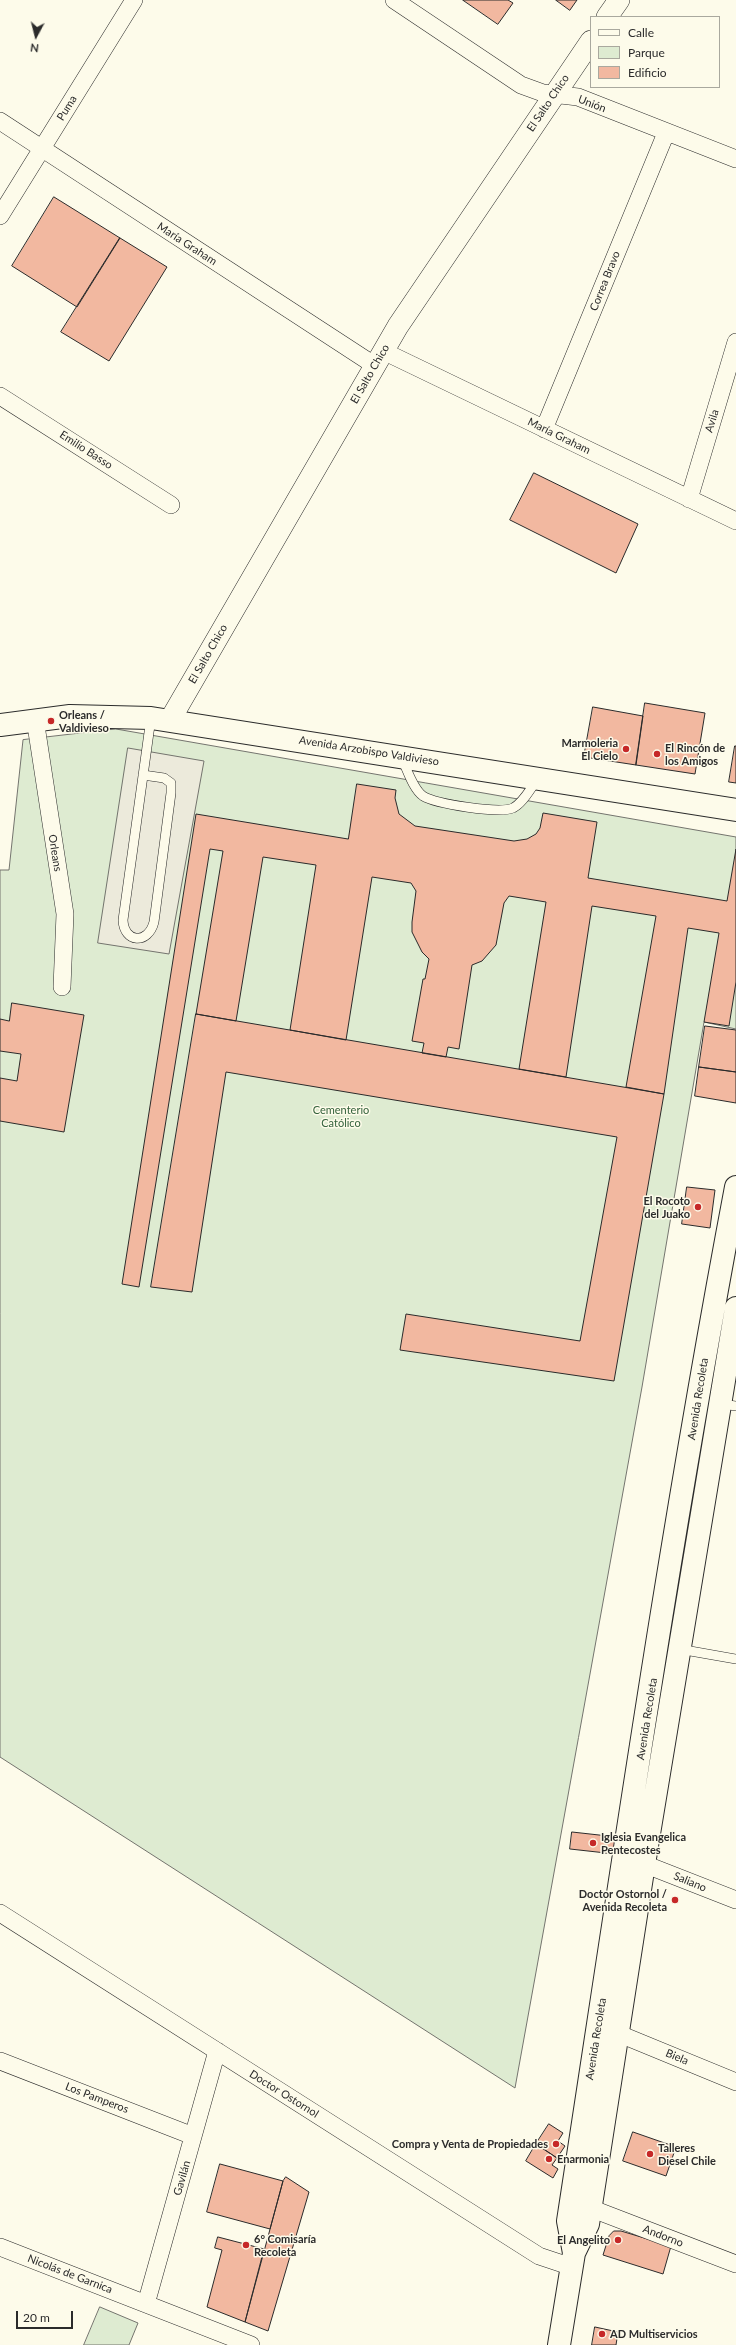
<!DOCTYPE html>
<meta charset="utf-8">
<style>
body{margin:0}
#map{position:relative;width:736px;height:2345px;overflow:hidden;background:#fdfbea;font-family:Lato,sans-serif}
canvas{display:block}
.legend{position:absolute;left:590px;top:16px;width:130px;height:72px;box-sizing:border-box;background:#fdfbea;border:1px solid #a9a89e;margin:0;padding:5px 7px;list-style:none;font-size:12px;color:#2b2b2b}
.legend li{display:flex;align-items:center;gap:8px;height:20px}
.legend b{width:20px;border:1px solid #a9a89e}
.north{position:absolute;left:16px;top:16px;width:40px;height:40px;-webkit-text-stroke:3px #fdfbea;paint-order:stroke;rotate:187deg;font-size:11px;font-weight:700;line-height:16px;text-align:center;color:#2b2b2b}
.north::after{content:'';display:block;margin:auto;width:14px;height:18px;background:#2b2b2b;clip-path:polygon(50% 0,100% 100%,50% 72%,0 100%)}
.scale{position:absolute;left:16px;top:2311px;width:57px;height:18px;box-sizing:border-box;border:2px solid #2b2b2b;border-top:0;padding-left:5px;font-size:12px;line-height:14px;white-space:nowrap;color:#2b2b2b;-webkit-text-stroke:3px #fdfbea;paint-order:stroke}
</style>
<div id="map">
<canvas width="736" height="2345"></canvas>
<ul class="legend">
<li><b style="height:5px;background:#fdfbea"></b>Calle</li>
<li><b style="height:11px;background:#deebd1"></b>Parque</li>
<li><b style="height:11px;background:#f2b8a0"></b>Edificio</li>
</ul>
<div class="north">N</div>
<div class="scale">20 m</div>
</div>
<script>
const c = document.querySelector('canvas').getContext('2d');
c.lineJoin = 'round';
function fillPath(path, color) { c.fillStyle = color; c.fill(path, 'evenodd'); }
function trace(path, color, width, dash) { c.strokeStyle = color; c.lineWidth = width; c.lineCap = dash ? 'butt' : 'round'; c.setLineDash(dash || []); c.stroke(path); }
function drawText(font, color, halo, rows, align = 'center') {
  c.font = font + ' Lato,sans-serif'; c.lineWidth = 3; c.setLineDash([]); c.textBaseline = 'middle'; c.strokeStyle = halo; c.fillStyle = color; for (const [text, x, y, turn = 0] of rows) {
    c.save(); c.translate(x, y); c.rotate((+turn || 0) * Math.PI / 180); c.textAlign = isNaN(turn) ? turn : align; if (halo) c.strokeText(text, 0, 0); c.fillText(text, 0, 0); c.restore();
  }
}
const green = new Path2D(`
 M116,729L736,837V1029L704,1022L642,1387L515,2088L0,1757V870H9L23,740Z
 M100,2307L138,2323L129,2345H84Z`);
fillPath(green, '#deebd1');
trace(green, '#74746e', 1);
const parking = new Path2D(`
 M128,748L204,761L169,954L98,943Z`);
fillPath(parking, '#eceadb');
trace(parking, '#74746e', 1);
const building = new Path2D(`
 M463,0H508L513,3L498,24Z
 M556,0H577L570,10Z
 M54,197L120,238L77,307L12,266Z
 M120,238L167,267L109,361L61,332Z
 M534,473L638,524L616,573L510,520Z
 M645,703L705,713L695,774L636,765Z
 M593,707L643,716L636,765L584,757Z
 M735,746H736V783L729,782Z
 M357,784L396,790L395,798L399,814L415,826L514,841L527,839L536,834L540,828L543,813L597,822L588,878L727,901L736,849V982L729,1026L704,1022L719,933L688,928L664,1094L626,1087L656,916L592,906L566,1077L519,1069L546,902L509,896L504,903L496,945L482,961L472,965L459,1049L448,1047L446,1057L422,1053L424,1043L412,1041L423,979H425L429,959L422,952L412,932V922L416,891L411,883L372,877L346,1040L290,1030L316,865L263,857L236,1021L196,1014L223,851L210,849L139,1287L122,1284L196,814L348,839Z
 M12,1003L84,1015L64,1132L0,1121V1078L17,1081L21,1054L0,1051V1019L9,1021Z
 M196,1014L664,1094L614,1381L400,1350L406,1314L580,1341L617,1137L226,1072L192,1292L151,1287Z
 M705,1026L736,1030V1072L699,1067Z
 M699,1067L736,1072V1103L695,1096Z
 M687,1187L715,1190L710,1228L682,1224Z
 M572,1832L617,1837L615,1854L570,1849Z
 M549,2124L563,2133L558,2141L565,2146L557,2158L536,2144Z
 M633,2132L676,2147L666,2176L623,2161Z
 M536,2144L557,2158L552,2165L558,2169L553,2178L526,2161Z
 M220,2164L283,2181L270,2229L207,2212Z
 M286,2177L309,2192L268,2331L245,2322L283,2181Z
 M614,2231H621L671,2246L663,2274L603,2255L609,2236Z
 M218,2237L264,2249L245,2322L207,2307L222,2250L215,2248Z
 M595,2327L618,2332L616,2345H592Z`);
fillPath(building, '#f2b8a0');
trace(building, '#2b2b2b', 1);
const service = new Path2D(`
 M402,759C407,769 413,789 423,796C436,804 499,814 513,808C523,803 530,789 537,780
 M143,775L164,778L171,783V793L154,922C148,945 124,943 123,920L151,718
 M722,1404L736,1406
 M679,1649L736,1659`);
const minor = new Path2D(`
 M394,0L521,85L543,93L578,97L736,159
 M0,121L374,365
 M0,216L134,0
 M383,351L736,521
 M0,396L171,505
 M544,429L666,133
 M689,499L736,342
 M35,719L65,914L62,987
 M644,1864L736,1900
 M0,1913L539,2256L572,2267
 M617,2033L736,2082
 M0,2061L193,2136
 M590,2208L736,2264
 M0,2247L251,2345
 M146,2304L217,2051`);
const tertiary = new Path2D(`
 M607,17L619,0
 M170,720L398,326L591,41`);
const secondary = new Path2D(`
 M0,725L70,716L151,718L736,810`);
const primary = new Path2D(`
 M574,2253L568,2221C621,1876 671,1530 736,1187
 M559,2345L574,2253L588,2224L644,1864L736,1308`);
trace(service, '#2b2b2b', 10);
trace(minor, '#2b2b2b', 18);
trace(tertiary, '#2b2b2b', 22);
trace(secondary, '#2b2b2b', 24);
trace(primary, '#2b2b2b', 24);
trace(service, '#fdfbea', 9);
trace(minor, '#fdfbea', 17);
trace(tertiary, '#fdfbea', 21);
trace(secondary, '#fdfbea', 22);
trace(primary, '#fdfbea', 22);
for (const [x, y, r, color] of [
 [51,721,4,"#c62828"],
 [626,749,4,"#c62828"],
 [657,754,4,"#c62828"],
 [698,1207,4,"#c62828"],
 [593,1843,4,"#c62828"],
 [675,1900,4,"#c62828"],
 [556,2144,4,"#c62828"],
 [650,2154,4,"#c62828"],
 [549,2159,4,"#c62828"],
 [618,2240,4,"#c62828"],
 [246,2245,4,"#c62828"],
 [602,2334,4,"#c62828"]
]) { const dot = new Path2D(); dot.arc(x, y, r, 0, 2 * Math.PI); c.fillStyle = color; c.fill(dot); trace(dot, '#fdfbea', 1.5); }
drawText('11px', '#2b2b2b', '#fdfbea', [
 ["El Salto Chico",548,103,-56],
 ["Unión",592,104,21],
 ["Puma",67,108,-58],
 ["María Graham",187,244,33],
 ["Correa Bravo",605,281,-68],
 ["El Salto Chico",370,374,-60],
 ["Avila",712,421,-73],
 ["María Graham",559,436,26],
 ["Emilio Basso",86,450,33],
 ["El Salto Chico",208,654,-60],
 ["Avenida Arzobispo Valdivieso",369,751,9],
 ["Orleans",55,853,81],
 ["Avenida Recoleta",698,1399,-81],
 ["Avenida Recoleta",647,1719,-81],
 ["Saliano",690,1882,22],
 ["Avenida Recoleta",596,2039,-81],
 ["Biela",677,2057,23],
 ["Doctor Ostornol",284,2094,32],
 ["Los Pamperos",97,2098,21],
 ["Gavilán",182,2178,-74],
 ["Andorno",663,2236,21],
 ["Nicolás de Garnica",70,2274,21]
]);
drawText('bold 11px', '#2b2b2b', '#fdfbea', [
 ["Orleans /",59,715],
 ["Valdivieso",59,728],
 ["Marmoleria",618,743,"right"],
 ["El Cielo",618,756,"right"],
 ["El Rincón de",665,748],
 ["los Amigos",665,761],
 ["El Rocoto",690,1201,"right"],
 ["del Juako",690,1214,"right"],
 ["Iglesia Evangelica",601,1837],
 ["Pentecostes",601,1850],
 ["Doctor Ostornol /",667,1894,"right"],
 ["Avenida Recoleta",667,1907,"right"],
 ["Compra y Venta de Propiedades",548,2144,"right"],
 ["Talleres",658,2148],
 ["Diesel Chile",658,2161],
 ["Enarmonia",557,2159],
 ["6° Comisaría",254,2239],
 ["Recoleta",254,2252],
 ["El Angelito",610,2240,"right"],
 ["AD Multiservicios",610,2334]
], 'left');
drawText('11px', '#34623c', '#fdfbea', [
 ["Cementerio",341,1110],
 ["Católico",341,1123]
]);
</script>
